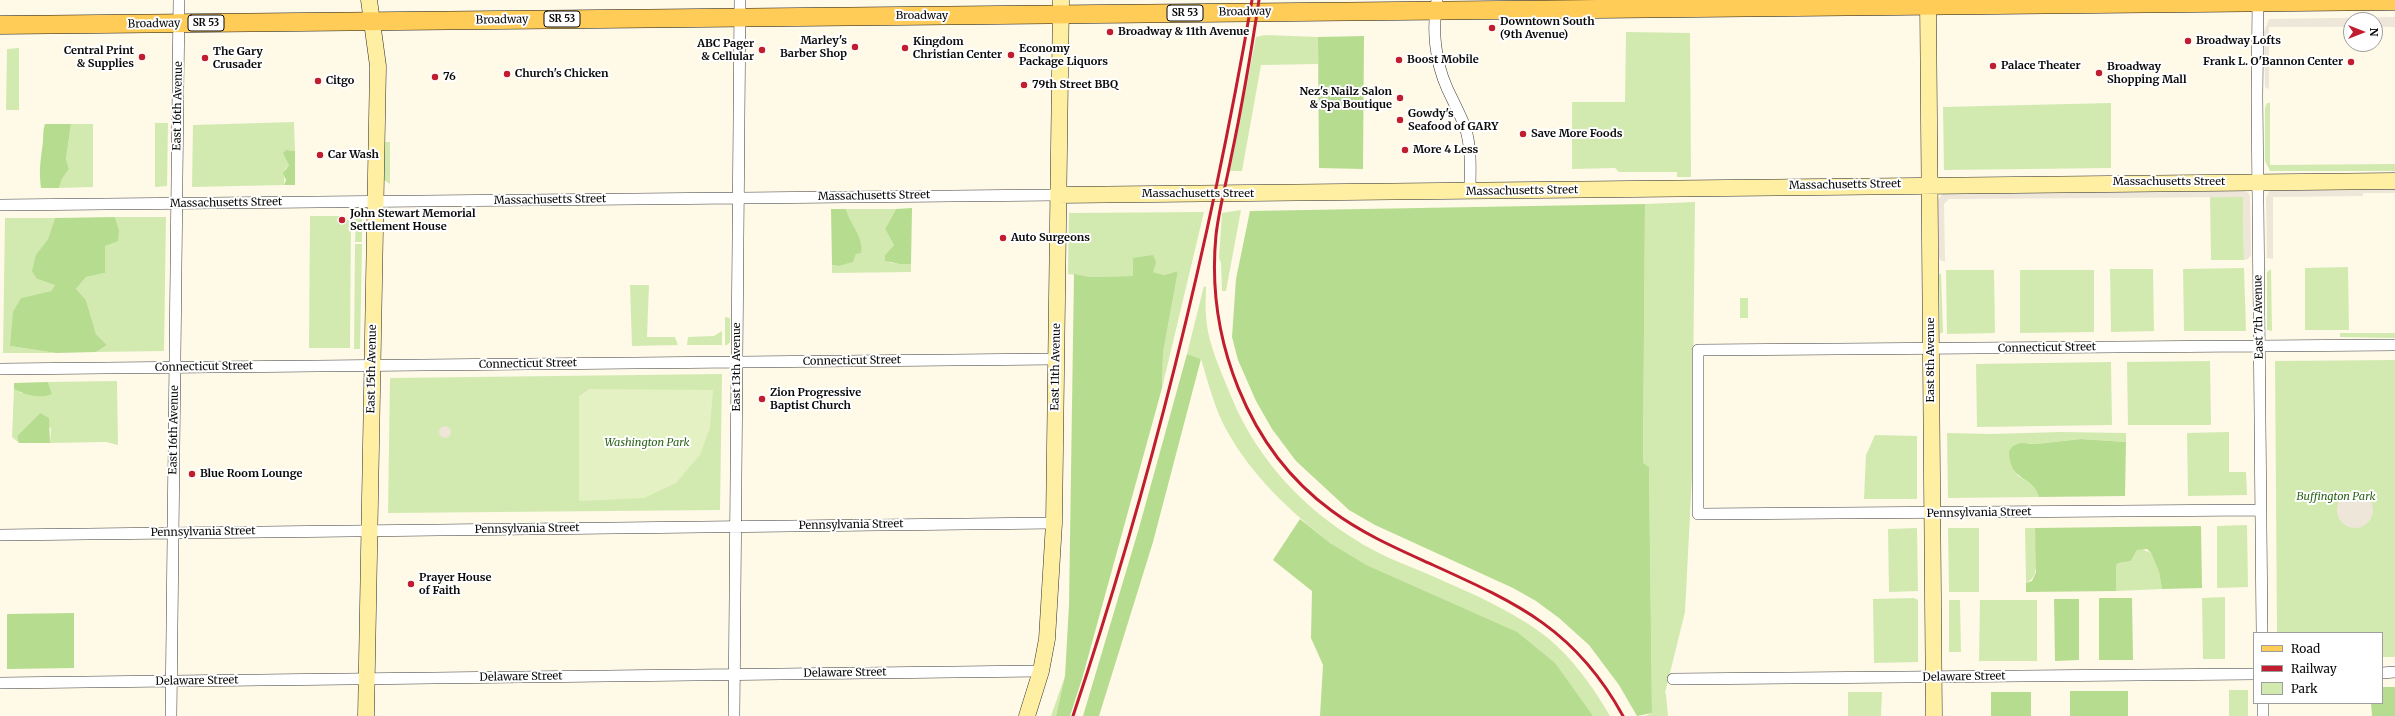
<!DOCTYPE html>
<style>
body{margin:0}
#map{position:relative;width:2395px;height:716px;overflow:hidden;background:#fff9e8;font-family:Merriweather,serif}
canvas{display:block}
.legend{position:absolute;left:2253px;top:632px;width:130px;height:72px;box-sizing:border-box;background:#fff;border:1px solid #9d9d9d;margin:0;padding:5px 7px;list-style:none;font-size:12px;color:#0a0a0a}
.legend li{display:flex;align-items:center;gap:8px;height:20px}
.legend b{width:20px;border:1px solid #9d9d9d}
.north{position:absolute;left:2343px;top:12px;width:40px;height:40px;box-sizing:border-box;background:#fff;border:1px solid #9d9d9d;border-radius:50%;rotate:90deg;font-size:11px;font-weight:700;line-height:16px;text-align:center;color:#0a0a0a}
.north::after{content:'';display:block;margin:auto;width:14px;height:18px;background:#c01d2f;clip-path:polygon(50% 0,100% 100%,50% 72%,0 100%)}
</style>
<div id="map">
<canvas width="2395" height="716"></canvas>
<ul class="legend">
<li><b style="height:5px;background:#ffcc58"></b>Road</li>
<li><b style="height:5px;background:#c01d2f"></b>Railway</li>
<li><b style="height:11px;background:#d2eab0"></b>Park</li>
</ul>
<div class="north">N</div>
</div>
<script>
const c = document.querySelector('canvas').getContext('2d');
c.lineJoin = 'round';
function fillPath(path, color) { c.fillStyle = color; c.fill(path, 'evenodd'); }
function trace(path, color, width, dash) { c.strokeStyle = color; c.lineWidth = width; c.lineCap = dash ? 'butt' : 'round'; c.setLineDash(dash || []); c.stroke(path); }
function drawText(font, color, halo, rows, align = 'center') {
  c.font = font + ' Merriweather,serif'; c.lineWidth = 4; c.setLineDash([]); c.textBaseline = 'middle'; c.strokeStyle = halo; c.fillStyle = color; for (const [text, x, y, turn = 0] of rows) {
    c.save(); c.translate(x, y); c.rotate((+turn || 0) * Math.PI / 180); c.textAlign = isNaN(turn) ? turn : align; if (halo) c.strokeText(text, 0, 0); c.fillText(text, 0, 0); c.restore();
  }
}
fillPath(new Path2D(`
 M1626,32L1690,33L1691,177H1677V172H1619L1615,168L1572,169V102H1625Z
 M1265,35L1318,37V64L1261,65L1242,171H1230L1256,37Z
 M19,48V110H6L7,49Z
 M2111,103V168L1944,170L1943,107Z
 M2267,103H2270V165L2395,164V171H2270L2265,161V108Z
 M294,122L295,151L286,150L289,165L285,169L284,185L192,187L193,125Z
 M155,123H168L167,186L155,187Z
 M71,124H93V187L59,188L62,179L69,169L66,159Z
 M384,142H390V184L384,180Z
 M2210,197H2243L2244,260H2211Z
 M1695,202L1692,476L1685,612L1665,693L1666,694L1668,716H1645L1652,713L1649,467L1643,464L1645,204Z
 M846,209H896L885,229L894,245L885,255V260L891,263L911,264V272L832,273V265L839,266L852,262L856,254Z
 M1241,210L1226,291H1222L1221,263L1219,258L1222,213Z
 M1204,212L1162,388L1163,353L1178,271L1164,275L1153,272L1133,276L1090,277L1068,274L1069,213Z
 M356,214L362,215V242H355Z
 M310,216H345L351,223L350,348H309Z
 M115,217H166L164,351L96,352L107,345L96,334L86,300L76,289L86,277L105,273V246L119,230Z
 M5,218H55L48,239L36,256L37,279L55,285L51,291L21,298L10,346L56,353H3Z
 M355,244H362L360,349H354Z
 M2348,267L2349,330H2305V268Z
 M2244,268L2246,331H2184L2183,269Z
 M2110,269H2153L2154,331L2111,332Z
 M2271,269L2272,331L2267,330V272Z
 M1946,270H1994L1995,333L1947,334Z
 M2020,270H2094V332L2020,333Z
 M1941,273L1943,333H1940L1939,275Z
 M630,285H649L647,337H675L678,345L632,346Z
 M1204,286L1206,287C1206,296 1205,306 1206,315C1207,342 1221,371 1231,396C1258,463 1311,517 1375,551C1390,559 1407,565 1423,572C1466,591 1511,609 1548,638C1573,659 1594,688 1610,716H1593L1330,543C1290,511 1252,476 1227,431C1215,410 1208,382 1201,359L1187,354Z
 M1740,298H1748V318H1740Z
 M725,317L730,318V342L727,345H725Z
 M722,331V345H687L688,337L714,336Z
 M2340,333H2395V338L2340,337Z
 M2395,360V657H2382V633H2277L2275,361Z
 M2210,361L2211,425H2128L2127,362Z
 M2111,362L2112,425L1977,427L1976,364Z
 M722,374L720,510L388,513L390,378Z
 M117,381L118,445L106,442L50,443L51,429L40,413L17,436L19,443L12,437L14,389L21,393L52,394L48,382Z
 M2061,432L2126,433V442L2081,439L2036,444L2028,443L2017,475C2026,481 2036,485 2039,497L1948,498L1947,433L1990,434Z
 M2229,432V472H2246L2247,495L2188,496L2187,433Z
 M1875,435L1917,436V499H1864L1866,455Z
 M2247,525L2248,587L2217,588V526Z
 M1917,528L1918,591L1889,592L1888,529Z
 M1948,528H1979V592H1949Z
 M2025,528H2035C2035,543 2043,577 2026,583Z
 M2142,549L2151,553L2159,572L2162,589L2116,591V565L2119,563L2131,561L2137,550Z
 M2225,597V659H2203L2202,598Z
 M1914,598L1918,600V662L1874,663L1873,599Z
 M1949,600H1960L1961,652H1949Z
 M1980,600H2037V661H1979Z
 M1065,676L1056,716H1051Z
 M2229,690H2248V716H2229Z
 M1848,692H1882L1881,716H1848Z`), '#d2eab0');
fillPath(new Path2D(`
 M1364,36L1363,169L1319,168L1318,37Z
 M45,124H71L66,159L69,169L62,179L59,188H41C39,171 40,166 42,149C44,140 42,133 45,124Z
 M286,150L295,151V185H284L286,180L283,173L289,165L283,153Z
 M1645,204L1643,463L1649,467L1652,713L1637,716L1619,685L1589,645L1559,618L1536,601L1513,588L1375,525L1349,510L1296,461L1272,429L1256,401L1238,360L1232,337L1236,279L1250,211Z
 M912,208L911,264H900L885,261V255L894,245L885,229L896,209Z
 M831,209H846C850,225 864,237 861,253L856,254L853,262L839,266L832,265Z
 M115,217L119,230L118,241L105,246V273L86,277L76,289L86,300L96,334L107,345L96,352L56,353L10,346L13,312L21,298L51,291L55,285L37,279L32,271L36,255L48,239L55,218Z
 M1153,255L1156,262L1153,272L1164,275L1178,271L1163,353L1162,388L1082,679L1070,716H1056L1065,676L1069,605L1074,274L1090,277L1133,276V258Z
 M1187,354L1201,359L1153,542L1099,716H1083L1139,528Z
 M48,382L52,394C41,399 24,395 14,389V383Z
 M40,413L49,418L50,443H19L17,436Z
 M2081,439L2126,442L2125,496L2039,497C2033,475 2009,482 2009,451L2013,446L2020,443L2036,444Z
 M1300,519L1330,543L1366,565L1517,632L1555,663L1593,716H1320L1323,665L1311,638L1312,591L1273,560Z
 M2201,526L2202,588L2162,589L2159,572L2151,553L2147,549L2137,550L2131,561L2119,563L2116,565V591L2026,592V583L2032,581L2036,572L2035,528Z
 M2099,598H2132L2133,660H2099Z
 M2054,599H2079V660L2055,661Z
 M74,613V668L7,669V614Z
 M2382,687H2395V716H2372L2371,703H2382Z
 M2070,691H2128V716H2070Z
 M1991,692H2031V716H1991Z`), '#b6dc8f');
fillPath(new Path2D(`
 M589,389L713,390L710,428L700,455L676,483L644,498L579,501V396Z`), '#e4f1c2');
fillPath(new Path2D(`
 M2395,17V27H2375V20H2351V27H2269V89L2265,87L2264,32L2269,19Z
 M2395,189V193H2363V196L2273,197V259L2267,258L2266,198L2270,190Z
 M2241,190L2249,193L2250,198L2251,255L2248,259L2244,260L2243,197L1949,199L1944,204L1945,262L1940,260L1939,257L1938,200L1943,193Z
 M439 432a6 6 0 1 1 12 0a6 6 0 1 1-12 0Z
 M2337 510a18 18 0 1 1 36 0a18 18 0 1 1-36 0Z`), '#eee6d8');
const street = new Path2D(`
 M1437,0C1432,29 1435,61 1447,88C1453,101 1460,114 1465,127C1472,148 1470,170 1470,191
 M2258,0L2257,96L2262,633
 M0,205L1058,195
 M0,369L1057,359
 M2261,510L1698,514V350L2395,345
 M0,535L1054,523
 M2382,673L2395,672
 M1673,679L2254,674
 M0,683L1041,671
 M2263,703V716
 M171,716L179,0
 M734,716L740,0`);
const secondary = new Path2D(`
 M1928,0L1934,716
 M1058,195L2395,181
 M366,716L378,66L369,0
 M1027,716L1041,671L1047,639L1054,523L1061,0`);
const primary = new Path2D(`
 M0,25L2395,1`);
trace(street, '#3d3d3d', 12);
trace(secondary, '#2c2c2c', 17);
trace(primary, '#1b1b1b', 19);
trace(street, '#fff', 11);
trace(secondary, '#ffefa3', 16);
trace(primary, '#ffcc58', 18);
trace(new Path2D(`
 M1259,0C1251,53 1242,106 1231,158C1226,184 1219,209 1216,235C1206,338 1247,449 1332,511C1363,534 1398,549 1433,565C1519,604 1576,630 1623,716
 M1073,716C1151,483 1210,243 1252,0`), '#c01d2f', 3);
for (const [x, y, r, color] of [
 [1492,28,4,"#c01d2f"],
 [1110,32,4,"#c01d2f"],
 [2188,41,4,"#c01d2f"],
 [855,47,4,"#c01d2f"],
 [905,48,4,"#c01d2f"],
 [762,50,4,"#c01d2f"],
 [1011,55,4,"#c01d2f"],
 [142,57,4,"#c01d2f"],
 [205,58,4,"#c01d2f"],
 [1399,60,4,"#c01d2f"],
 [2351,62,4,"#c01d2f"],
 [1993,66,4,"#c01d2f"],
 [2099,73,4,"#c01d2f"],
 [507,74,4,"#c01d2f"],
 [435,77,4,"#c01d2f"],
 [318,81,4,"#c01d2f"],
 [1024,85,4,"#c01d2f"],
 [1400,98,4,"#c01d2f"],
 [1400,120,4,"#c01d2f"],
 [1523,134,4,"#c01d2f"],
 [1405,150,4,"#c01d2f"],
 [320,155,4,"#c01d2f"],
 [342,220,4,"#c01d2f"],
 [1003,238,4,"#c01d2f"],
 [762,399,4,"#c01d2f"],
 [192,474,4,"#c01d2f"],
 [411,584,4,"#c01d2f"]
]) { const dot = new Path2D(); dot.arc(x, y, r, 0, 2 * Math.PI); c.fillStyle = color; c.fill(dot); trace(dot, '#fff', 1.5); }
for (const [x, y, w] of [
 [1185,13,36],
 [562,19,36],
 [206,23,36]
]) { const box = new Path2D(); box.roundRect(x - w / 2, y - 8, w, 16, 3); c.fillStyle = '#fff'; c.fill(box); trace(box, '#0a0a0a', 1); }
drawText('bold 10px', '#0a0a0a', null, [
 ["SR 53",1185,13],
 ["SR 53",562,19],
 ["SR 53",206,23]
]);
drawText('11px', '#0a0a0a', '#fff', [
 ["Broadway",1245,12,-1],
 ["Broadway",922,16],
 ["Broadway",502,20,-1],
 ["Broadway",154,24,-1],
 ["East 16th Avenue",178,106,-89],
 ["Massachusetts Street",2169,182],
 ["Massachusetts Street",1845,185,-1],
 ["Massachusetts Street",1522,191,-1],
 ["Massachusetts Street",1198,194],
 ["Massachusetts Street",874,196,-1],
 ["Massachusetts Street",550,200,-1],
 ["Massachusetts Street",226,203,-1],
 ["East 7th Avenue",2259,317,-91],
 ["Connecticut Street",2047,348,-1],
 ["East 8th Avenue",1931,360,-90],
 ["Connecticut Street",852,361,-1],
 ["Connecticut Street",528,364,-1],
 ["Connecticut Street",204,367,-1],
 ["East 13th Avenue",737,367,-90],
 ["East 11th Avenue",1056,367,-89],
 ["East 15th Avenue",372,369,-89],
 ["East 16th Avenue",174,430,-89],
 ["Pennsylvania Street",1979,513,-1],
 ["Pennsylvania Street",851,525,-1],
 ["Pennsylvania Street",527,529,-1],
 ["Pennsylvania Street",203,532,-1],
 ["Delaware Street",845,673,-1],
 ["Delaware Street",521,677,-1],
 ["Delaware Street",1964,677,-1],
 ["Delaware Street",197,681,-1]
]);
drawText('bold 11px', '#0a0a0a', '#fff', [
 ["Downtown South",1500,22],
 ["(9th Avenue)",1500,35],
 ["Broadway & 11th Avenue",1118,32],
 ["Marley's",847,41,"right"],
 ["Barber Shop",847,54,"right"],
 ["Broadway Lofts",2196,41],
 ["Kingdom",913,42],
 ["Christian Center",913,55],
 ["ABC Pager",754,44,"right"],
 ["& Cellular",754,57,"right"],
 ["Economy",1019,49],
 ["Package Liquors",1019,62],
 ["Central Print",134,51,"right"],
 ["& Supplies",134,64,"right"],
 ["The Gary",213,52],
 ["Crusader",213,65],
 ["Boost Mobile",1407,60],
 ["Frank L. O'Bannon Center",2343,62,"right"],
 ["Palace Theater",2001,66],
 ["Broadway",2107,67],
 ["Shopping Mall",2107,80],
 ["Church's Chicken",515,74],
 ["76",443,77],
 ["Citgo",326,81],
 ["79th Street BBQ",1032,85],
 ["Nez's Nailz Salon",1392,92,"right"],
 ["& Spa Boutique",1392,105,"right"],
 ["Gowdy's",1408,114],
 ["Seafood of GARY",1408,127],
 ["Save More Foods",1531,134],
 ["More 4 Less",1413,150],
 ["Car Wash",328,155],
 ["John Stewart Memorial",350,214],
 ["Settlement House",350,227],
 ["Auto Surgeons",1011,238],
 ["Zion Progressive",770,393],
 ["Baptist Church",770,406],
 ["Blue Room Lounge",200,474],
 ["Prayer House",419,578],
 ["of Faith",419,591]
], 'left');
drawText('italic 11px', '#2d6419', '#fff', [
 ["Washington Park",647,443],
 ["Buffington Park",2336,497]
]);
</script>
